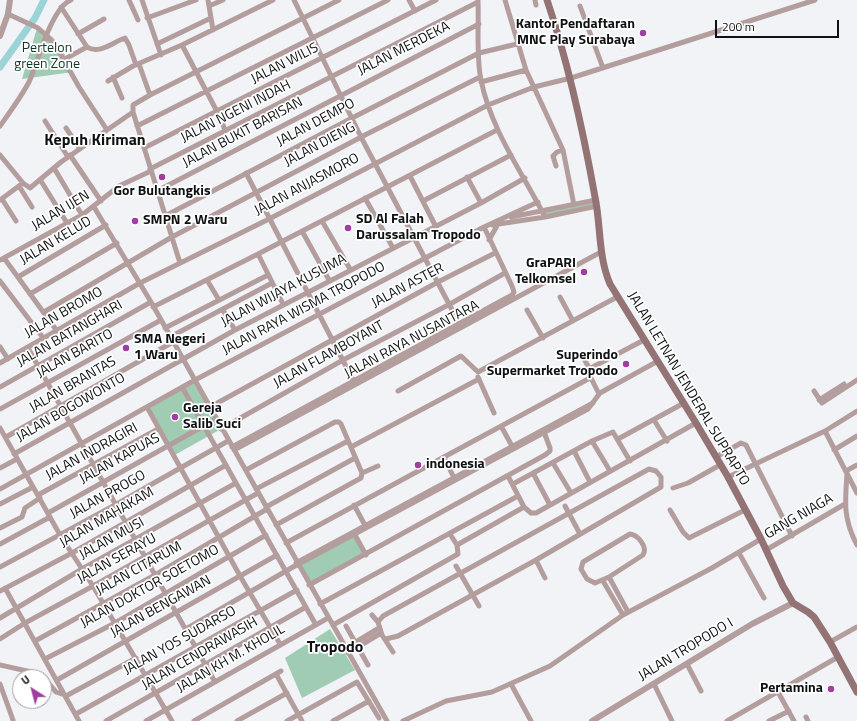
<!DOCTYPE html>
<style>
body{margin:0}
#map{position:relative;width:857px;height:721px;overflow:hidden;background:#f1f3f7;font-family:"Titillium Web",sans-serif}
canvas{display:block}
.north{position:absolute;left:12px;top:669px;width:40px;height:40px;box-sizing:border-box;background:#fff;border:1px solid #9f9fa0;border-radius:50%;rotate:324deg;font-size:11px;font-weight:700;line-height:16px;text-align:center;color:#0f1011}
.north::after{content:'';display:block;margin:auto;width:14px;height:18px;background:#a03da2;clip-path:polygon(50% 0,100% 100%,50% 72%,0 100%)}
.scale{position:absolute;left:715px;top:20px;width:124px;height:18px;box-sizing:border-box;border:2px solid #0f1011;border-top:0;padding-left:5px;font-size:12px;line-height:14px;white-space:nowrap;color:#0f1011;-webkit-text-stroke:3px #fff;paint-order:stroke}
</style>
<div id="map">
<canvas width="857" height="721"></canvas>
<div class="north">U</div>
<div class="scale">200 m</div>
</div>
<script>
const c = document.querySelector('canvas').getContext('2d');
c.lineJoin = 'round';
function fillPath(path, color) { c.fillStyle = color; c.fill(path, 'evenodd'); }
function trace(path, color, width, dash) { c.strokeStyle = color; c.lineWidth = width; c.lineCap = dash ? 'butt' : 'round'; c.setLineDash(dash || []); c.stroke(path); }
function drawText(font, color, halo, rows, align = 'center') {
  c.font = font + ' "Titillium Web",sans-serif'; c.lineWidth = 3.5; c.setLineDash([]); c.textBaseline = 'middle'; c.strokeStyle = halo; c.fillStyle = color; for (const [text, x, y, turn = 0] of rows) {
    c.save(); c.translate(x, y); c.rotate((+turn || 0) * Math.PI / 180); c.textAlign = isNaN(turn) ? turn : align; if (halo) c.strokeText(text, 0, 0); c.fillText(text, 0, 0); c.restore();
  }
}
fillPath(new Path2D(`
 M37,28C59,36 63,52 73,72L22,79Z
 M595,200V206L546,217L542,212Z
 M195,380L221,429L173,456L147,407Z
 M355,535L366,555L312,584L299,566Z
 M330,629L355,670L302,698L285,658Z`), '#a0ccb4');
trace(new Path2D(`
 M0,67L35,18L44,0`), '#9bd3d7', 7);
trace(new Path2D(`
 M129,0L138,20
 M142,0L161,55
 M208,0L213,30
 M294,0L361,137L459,323
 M409,0L415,11
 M505,0L526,70L563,150L574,205
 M535,0L536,5
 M478,1C479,26 476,56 481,80C491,130 522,172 545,217
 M209,6L223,0
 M580,6L603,68
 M61,7L87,47C99,55 113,42 125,38L129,45L136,65
 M8,14L38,28L47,36L56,46L79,87L107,130
 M147,18L196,0
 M78,34L104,19
 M157,44L211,18
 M182,45L222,121L225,131
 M63,60L87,47
 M139,64L150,95
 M113,77L122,98
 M108,81L133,66L182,45L273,0
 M481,82L526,70
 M45,121L68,157
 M0,126C10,112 21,97 29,82C38,62 51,8 71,0
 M137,126L388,0
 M66,128L80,149
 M144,148L436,0
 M0,155L23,183L30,188L61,162L133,112
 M70,155L101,201
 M556,166L553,156L557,152L563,150
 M54,168L82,215
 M150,169L478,2
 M246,173L353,380
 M410,176L435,225
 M467,177L481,203
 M41,181L67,223
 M19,186L32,207
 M157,191L479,24
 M365,198L393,248
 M2,199L16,221
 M0,200L23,183
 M423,201L511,155
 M94,207L151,302L387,721
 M165,216L352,118L479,53L517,44
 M511,217L596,200
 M322,221L350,269
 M492,225L545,217L597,206
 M302,231L329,280
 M489,240L498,224
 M258,254L497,130
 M4,258L57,331
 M0,260L82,215L119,186L151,171
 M180,263L133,112V105L150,95L339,0
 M18,277L106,225
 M207,280L219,300
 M0,281L44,339
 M30,294L117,243
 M560,297L573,321
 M153,307L258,254L283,304
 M223,310L235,330
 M527,310L543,338
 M44,312L172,237L365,135L480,77
 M165,328L268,275
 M170,337L272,283
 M0,347L8,359
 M28,348L215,682
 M582,355L589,368
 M0,363L140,283L269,219L488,105L534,87L571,78L815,0
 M478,372L617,297
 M478,377L494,413
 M0,387L151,302
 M182,387L316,625
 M398,391L461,356L478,372
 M814,391L822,403L857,380
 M599,394L587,370L644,340
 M819,400L844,384
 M147,407L240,576L280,644
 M210,407L438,282L495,253
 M0,409L161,320
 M654,420L667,441
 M501,426L512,446
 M0,428L60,535L93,586L172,721
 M221,429L343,360L450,304L505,273
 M825,431L857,493
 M6,437L173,342
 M618,439L684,403
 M592,441L610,471
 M232,447L512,295L514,292L512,286L484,227
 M351,447L479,379
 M234,450L601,252
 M834,450L857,436
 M574,451L590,482
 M14,454L235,330L481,203L525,178
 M444,457L590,378
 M716,457L741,443L746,445L792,536
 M553,463L571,493
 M0,468L17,459
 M246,470L335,422H339L341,424L362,473L361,478L276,525
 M846,471L857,465
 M362,473L378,466
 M533,473L550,505
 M847,474C845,502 843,519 857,545
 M508,476L524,507L531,513H536L696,423
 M728,477L825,431L857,411
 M513,484L592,441L613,432L630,461
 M673,488L688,483L720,465
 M0,489L195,380L484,227L538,202
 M256,489L348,441
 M38,495L158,429
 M0,504L33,487
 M354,505L366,527
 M565,506L580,534
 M266,507L355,458
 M670,510L683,532L689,538L745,510
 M48,513L216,419
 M0,528L22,517L25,508L40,498
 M630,534C638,535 648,547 643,555L609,577L595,583L587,579L581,569L583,562Z
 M355,535L366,555
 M286,543L444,457L455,480
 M0,544L50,517
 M457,545L524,507
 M766,550L845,504
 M739,553L764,598
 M536,560L545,578
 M296,563L593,403
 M456,566L479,606
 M0,567L115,505L228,441
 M609,577L628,612
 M603,581L623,615
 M309,585L545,455L550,451V448L544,432
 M5,588L79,721
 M0,591L72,553L226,465
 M320,604L518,496
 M372,615L378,622L382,635L393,652
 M0,618L82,569L236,483
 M378,622L383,616L649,469L656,471L661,477V487L536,560L398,636L386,639
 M333,625L458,554L457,545L450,534
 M346,626L368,665
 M186,629L293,567L588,409L600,393L658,361
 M0,639L25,623L93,586L258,493
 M35,641L155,575L267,509
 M830,642L857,627
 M346,648L379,628
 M348,653L381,633
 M45,659L115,623L266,535
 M687,664L701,691
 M0,665L36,673L43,677
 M276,674L302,721
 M44,678L56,692L65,695
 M57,680L277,555
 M0,684L13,720
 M511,684L531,721
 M654,684L672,721
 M778,692L794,721
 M66,696L136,658
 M76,714L297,590
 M806,717L808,721
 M106,721L306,607
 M146,721L328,618
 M194,721L281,671
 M237,721L287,693
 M287,721L357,682L379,718
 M333,721L369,701
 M403,721L446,701L492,692L550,666L623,615L712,568L761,539
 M727,721L838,657
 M769,721L789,711`), '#b39d9d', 5);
trace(new Path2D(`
 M0,36L8,14L10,0
 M592,721L752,624L793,603`), '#b39d9d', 6);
trace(new Path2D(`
 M547,0C569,65 583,130 595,197C601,226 598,256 610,284L696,423L728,477L761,539L783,586L793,603L808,612L814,617L830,642L857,692`), '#937374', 7);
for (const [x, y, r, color] of [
 [643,33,4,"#a03da2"],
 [162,177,4,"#a03da2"],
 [135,221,4,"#a03da2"],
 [348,228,4,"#a03da2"],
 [584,272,4,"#a03da2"],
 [126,348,4,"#a03da2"],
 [626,364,4,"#a03da2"],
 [175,417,4,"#a03da2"],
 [418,465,4,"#a03da2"],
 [831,689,4,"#a03da2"]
]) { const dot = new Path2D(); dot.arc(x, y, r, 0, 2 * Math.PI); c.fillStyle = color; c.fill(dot); trace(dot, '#fff', 1.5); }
drawText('bold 14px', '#0f1011', '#fff', [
 ["Kantor Pendaftaran",635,25,"right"],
 ["MNC Play Surabaya",635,41,"right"],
 ["Gor Bulutangkis",162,192,"center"],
 ["SD Al Falah",356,220],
 ["Darussalam Tropodo",356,236],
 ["SMPN 2 Waru",143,221],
 ["GraPARI",576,264,"right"],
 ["Telkomsel",576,280,"right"],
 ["SMA Negeri",134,340],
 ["1 Waru",134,356],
 ["Superindo",618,356,"right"],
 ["Supermarket Tropodo",618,372,"right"],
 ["Gereja",183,409],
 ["Salib Suci",183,425],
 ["indonesia",426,465],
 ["Pertamina",823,689,"right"]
], 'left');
drawText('14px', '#123726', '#fff', [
 ["Pertelon",47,49],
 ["green Zone",47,65]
]);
drawText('14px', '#0f1011', '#fff', [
 ["JALAN MERDEKA",404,49,-27],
 ["JALAN WILIS",285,64,-27],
 ["JALAN NGENI INDAH",236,112,-27],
 ["JALAN DEMPO",316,123,-28],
 ["JALAN BUKIT BARISAN",243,133,-28],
 ["JALAN DIENG",320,145,-28],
 ["JALAN ANJASMORO",307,185,-28],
 ["JALAN IJEN",61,211,-31],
 ["JALAN KELUD",56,241,-31],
 ["JALAN ASTER",408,286,-28],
 ["JALAN WIJAYA KUSUMA",284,291,-28],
 ["JALAN RAYA WISMA TROPODO",304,309,-28],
 ["JALAN BROMO",64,313,-30],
 ["JALAN BATANGHARI",70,334,-30],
 ["JALAN RAYA NUSANTARA",412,340,-28],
 ["JALAN BARITO",75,354,-29],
 ["JALAN FLAMBOYANT",329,355,-29],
 ["JALAN BRANTAS",73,385,-30],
 ["JALAN LETNAN JENDERAL SUPRAPTO",688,389,59],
 ["JALAN BOGOWONTO",71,408,-30],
 ["JALAN INDRAGIRI",92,452,-29],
 ["JALAN KAPUAS",120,459,-29],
 ["JALAN PROGO",108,495,-29],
 ["GANG NIAGA",799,517,-30],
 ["JALAN MAHAKAM",107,518,-30],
 ["JALAN MUSI",112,539,-29],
 ["JALAN SERAYU",117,559,-29],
 ["JALAN CITARUM",139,569,-29],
 ["JALAN DOKTOR SOETOMO",150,587,-29],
 ["JALAN BENGAWAN",161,607,-29],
 ["JALAN YOS SUDARSO",180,641,-29],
 ["JALAN TROPODO I",686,650,-31],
 ["JALAN CENDRAWASIH",200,654,-30],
 ["JALAN KH M. KHOLIL",231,659,-30]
]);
drawText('bold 16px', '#0f1011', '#fff', [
 ["Kepuh Kiriman",95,141],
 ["Tropodo",335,648]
]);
</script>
